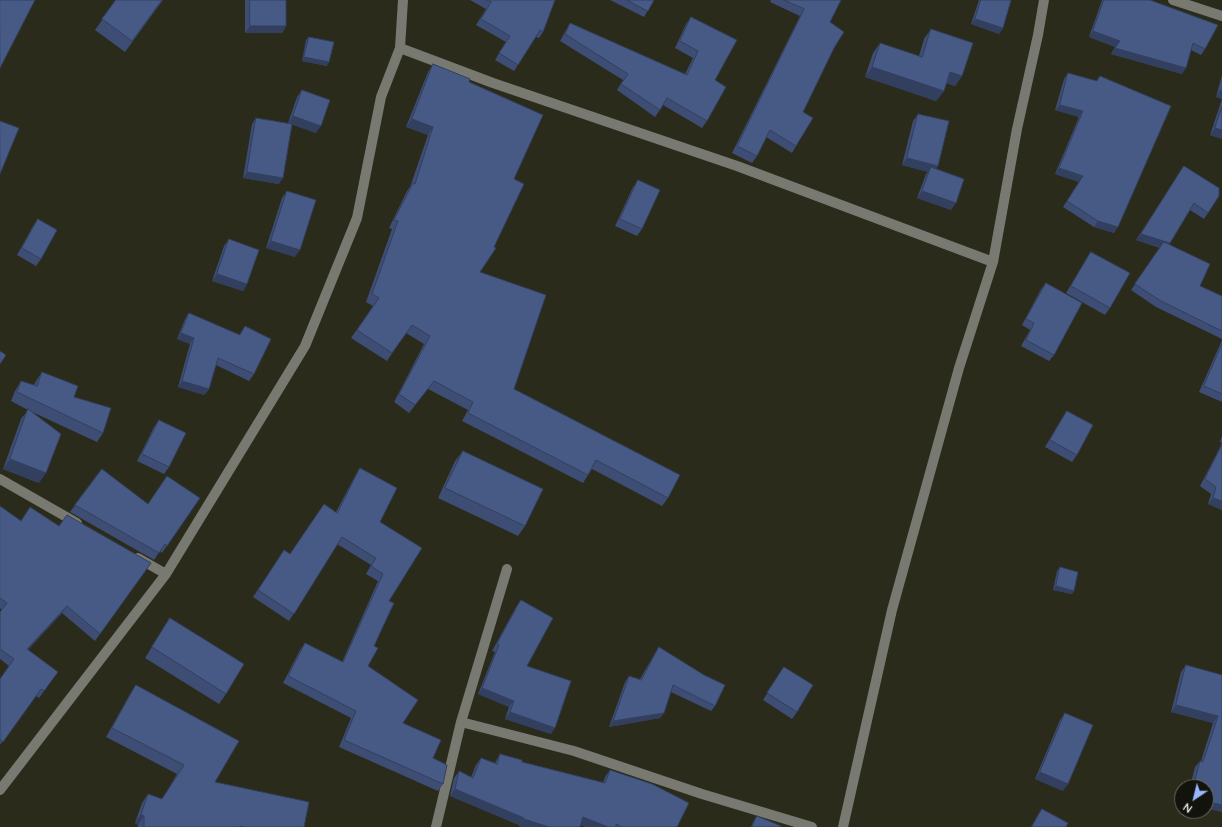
<!DOCTYPE html>
<style>
body{margin:0}
#map{position:relative;width:1222px;height:827px;overflow:hidden;background:#2a2b1b;font-family:Quicksand,sans-serif}
canvas{display:block}
.north{position:absolute;left:1174px;top:779px;width:40px;height:40px;box-sizing:border-box;background:#12130c;border:1px solid #6a6b62;border-radius:50%;rotate:215deg;font-size:11px;font-weight:700;line-height:16px;text-align:center;color:#edefe4}
.north::after{content:'';display:block;margin:auto;width:14px;height:18px;background:#96b6fd;clip-path:polygon(50% 0,100% 100%,50% 72%,0 100%)}
</style>
<div id="map">
<canvas width="1222" height="827"></canvas>
<div class="north">N</div>
</div>
<script>
const c = document.querySelector('canvas').getContext('2d');
c.lineJoin = 'round';
function trace(path, color, width, dash) { c.strokeStyle = color; c.lineWidth = width; c.lineCap = dash ? 'butt' : 'round'; c.setLineDash(dash || []); c.stroke(path); }
function fillPath(path, color) { c.fillStyle = color; c.fill(path, 'evenodd'); }
trace(new Path2D(`
 M403,0L400,48L493,83L737,166L993,262
 M1173,0L1222,16
 M0,479L77,523
 M138,558L166,574
 M461,722L574,751L702,794L812,827
 M0,790L166,574L305,346L357,218L381,97L400,48
 M436,827L461,722L507,569
 M843,827L892,610L959,368L993,262L1017,129L1038,35L1044,0`), '#787971', 10);
fillPath(new Path2D(`
 M116,0H163L125,52L95,30Z
 M245,0H286V26L282,33H245Z
 M470,0H555L543,32L539,38L536,37L514,71L495,60L506,42L476,25L486,9Z
 M610,0H654L644,17Z
 M771,0H841L830,22L834,48L803,112L796,146L792,153L766,137L757,156L752,163L732,153L800,16L770,2Z
 M979,0H1011L1003,28L999,34L971,24Z
 M1102,0H1150L1205,49L1201,55L1191,50L1182,74L1111,54L1115,47L1089,37Z
 M691,17L715,80L707,121L702,128L663,105L655,117L617,90L623,80L560,41L566,30L570,23L685,74L693,58L675,48L686,24Z
 M931,29L962,76L955,86L946,83L944,91L936,101L865,77L873,53L880,43L919,56L924,39Z
 M309,37L327,66L302,61L306,40Z
 M433,64L469,82L514,179L480,272L514,389L668,498L662,506L592,469L588,475L583,483L462,421L468,410L428,389L409,413L394,402L424,344L406,333L387,361L351,338L373,306L366,302L392,229L389,228L407,191L410,187L428,135L406,127L428,72Z
 M1068,73L1096,81L1100,76L1114,233L1094,227L1063,207L1079,182L1055,174L1079,117L1055,110L1064,79Z
 M1222,75V99L1216,97Z
 M302,90L316,133L288,123L297,97Z
 M1222,99V139L1210,135Z
 M918,114L938,166L936,169L951,210L917,198L926,174L928,172L902,165L913,121Z
 M256,118L279,184L243,178L252,124Z
 M1184,166L1208,213L1204,219L1190,210L1169,245L1200,286L1222,296V339L1156,307L1131,290L1160,248L1136,240Z
 M638,180L642,229L637,236L615,226L633,187Z
 M287,191L295,257L266,248L282,198Z
 M38,219L41,259L36,266L17,255L33,226Z
 M229,239L247,284L243,291L212,281L224,246Z
 M1091,252L1110,308L1105,315L1066,293L1086,259Z
 M1046,283L1054,355L1049,361L1021,346L1030,330L1022,325L1041,289Z
 M189,313L239,335L245,326L254,374L249,381L216,365L209,389L204,395L178,387L190,344L177,339L185,319Z
 M1222,340V402L1199,392Z
 M42,372L74,397L103,433L97,442L30,411L39,483L3,469L21,419L28,410L11,401L15,391L21,381L34,385L36,381Z
 M1067,411L1077,455L1072,462L1045,447L1062,418Z
 M159,420L169,467L164,474L137,461L154,427Z
 M1222,436V510L1208,504L1211,494L1200,486L1222,443L1220,442Z
 M463,451L525,526L518,536L438,498L455,461Z
 M360,468L380,522L389,601L368,666L403,723L433,758L443,784L438,791L339,747L351,718L283,683L300,650L305,643L342,662L378,581L366,574L371,565L337,544L289,621L253,597L284,550L290,554L336,512L355,476Z
 M200,498L162,553L160,551L154,560L70,512L75,505L148,504Z
 M0,506L21,521L59,526L151,563L95,641L62,613L28,650L58,672L39,698L36,696L0,745V679L9,666L0,659V612L2,610L0,608Z
 M1060,567L1074,591L1072,594L1053,590L1057,571Z
 M521,600L527,666L551,734L505,719L509,707L478,694L495,652L492,651L516,607Z
 M170,618L226,694L219,704L145,658Z
 M659,647L715,706L711,711L671,692L664,713L660,718L609,727L625,682L629,676L640,679L655,653Z
 M1186,665L1222,675V812L1206,808V787H1190L1195,767L1200,761H1201L1213,723L1171,712L1181,672Z
 M784,667L797,712L792,719L763,700Z
 M136,685L215,782L304,827H138V825L135,823L142,803L148,794L162,799L177,774L106,737L130,694Z
 M1065,713L1063,791L1035,779L1060,720Z
 M500,754L522,762L603,783L605,777L610,770L677,827H586L580,825L519,826V825L450,796L454,778L459,771L471,777L476,765L481,758L495,763Z
 M1042,809L1066,827H1031L1037,816Z
 M757,816L781,827H751L753,822Z`), '#3d4d73');
fillPath(new Path2D(`
 M975,19L1003,28L999,34L971,24Z
 M250,26H286L282,33H245Z
 M1093,31L1120,41L1115,47L1089,37Z
 M1115,48L1186,68L1182,74L1111,54Z
 M304,57L329,62L327,66L302,61Z
 M872,67L944,91L936,101L865,77Z
 M950,72L962,76L955,86L943,82Z
 M1220,90H1222V99L1216,97Z
 M1060,105L1083,111L1079,117L1055,110Z
 M293,116L321,126L316,133L288,123Z
 M412,119L433,127L428,135L406,127Z
 M1215,128L1222,130V139L1210,135Z
 M907,158L938,166L933,173L931,167L928,172L902,165Z
 M1059,168L1083,176L1079,182L1055,174Z
 M247,172L283,178L279,184L243,178Z
 M922,191L956,203L951,210L917,198Z
 M1098,221L1118,227L1114,233L1094,227Z
 M1141,234L1170,243L1166,249L1136,240Z
 M271,241L300,250L295,257L266,248Z
 M217,274L247,284L243,291L212,281Z
 M181,333L194,338L190,344L177,339Z
 M182,381L209,389L204,395L178,387Z
 M10,459L46,473L39,483L3,469Z
 M1213,498L1222,501V510L1208,504Z
 M1056,586L1074,591L1072,594L1053,590Z
 M67,606L62,613L22,656L27,649Z
 M482,688L514,701L509,707L478,694Z
 M1176,705L1218,716L1213,723L1171,712Z
 M510,712L555,728L551,734L505,719Z
 M664,713L660,718L609,727L613,721Z
 M1040,772L1068,784L1063,791L1035,779Z
 M455,789L524,818L519,825L450,796Z
 M1206,801L1222,805V812L1206,808Z
 M141,814L144,816L138,825L135,823Z
 M583,817L608,827H586L578,824Z
 M524,819L549,827H521L519,826Z`), '#323f5e');
const building = new Path2D(`
 M0,0H35L0,68Z
 M116,0H162L132,41L102,19Z
 M250,0H286V26H250Z
 M486,0H555L543,32L540,30L518,65L499,53L510,36L481,19L491,2Z
 M627,0H654L648,11Z
 M784,0H841L830,22L844,32L834,48L803,112L813,118L796,146L770,130L757,156L737,146L804,9Z
 M981,0H1011L1003,28L975,19Z
 M1104,0H1150L1218,25L1205,49L1193,43L1186,68L1115,48L1120,41L1093,31Z
 M691,17L737,40L715,80L726,87L707,121L667,98L660,110L621,84L628,74L565,34L570,23L687,75L698,51L680,41Z
 M931,29L973,43L962,76L950,72L944,91L872,67L880,43L922,57Z
 M309,37L334,42L329,62L304,57Z
 M433,64L470,79L469,82L543,115L514,179L524,184L494,247L496,248L480,272L546,295L514,389L680,475L668,498L596,460L588,475L468,413L473,402L434,381L415,405L399,394L430,336L412,325L392,353L357,330L379,298L372,294L398,221L394,220L413,183L415,184L433,127L412,119Z
 M1068,73L1097,81L1100,76L1171,106L1118,227L1098,221L1067,201L1083,176L1059,168L1083,111L1060,105Z
 M302,90L330,100L321,126L293,116Z
 M1222,107V130L1215,128Z
 M918,114L949,121L938,166L907,158Z
 M256,118L292,124L283,178L247,172Z
 M0,121L19,128L0,174Z
 M1184,166L1219,188V196L1208,213L1194,203L1170,243L1141,234Z
 M931,167L964,179L956,203L922,191Z
 M638,180L660,190L642,229L620,219Z
 M287,191L316,200L300,250L271,241Z
 M38,219L57,230L41,259L22,248Z
 M229,239L259,250L247,284L217,274Z
 M1164,242L1210,264L1200,286L1222,296V331L1161,301L1135,284Z
 M1091,252L1130,273L1110,308L1071,286Z
 M1046,283L1082,303L1054,355L1026,340L1034,323L1026,319Z
 M189,313L240,335L245,326L271,339L254,374L218,358L209,389L182,381L194,338L181,333Z
 M1222,344V394L1204,386Z
 M0,351L6,355L0,364Z
 M42,372L78,386L74,397L111,408L103,433L17,392L21,381L37,386Z
 M28,409L61,434L46,473L10,459Z
 M1067,411L1093,425L1077,455L1050,440Z
 M159,420L186,433L169,467L142,454Z
 M1222,445V501L1213,498L1216,487L1205,479Z
 M463,451L543,489L525,526L445,488Z
 M360,468L397,488L380,522L422,548L389,601L394,603L374,646L378,648L368,666L418,700L403,723L441,740L433,758L447,765L443,784L344,740L356,711L288,676L305,643L343,662L383,574L371,566L376,558L342,537L294,614L258,590L284,550L290,554L324,504L337,513Z
 M102,469L148,504L167,476L200,498L167,546L165,544L159,553L75,505Z
 M0,506L21,521L30,507L59,526L67,515L151,563L100,634L67,606L27,649L58,672L44,691L41,689L3,742L0,740V679L14,659L0,649V612L7,603L0,598Z
 M1060,567L1078,572L1074,591L1056,586Z
 M521,600L553,618L527,666L571,681L555,728L510,712L514,701L482,688L499,645L497,644Z
 M170,618L244,664L226,694L152,647Z
 M659,647L704,675L725,685L715,706L673,685L664,713L613,721L629,676L641,680Z
 M1186,665L1222,675V805L1206,801V787H1193L1200,761L1203,762L1218,716L1176,705Z
 M784,667L813,685L797,712L767,693Z
 M136,685L239,741L215,782L309,802L304,827H244L240,826V827H144V816L141,814L148,794L162,799L184,765L112,728Z
 M1065,713L1093,725L1068,784L1040,772Z
 M500,754L522,760V762L605,783L610,770L652,784L689,803L677,827H622L616,824V827H608L583,817L580,827H549L524,819V818L455,789L459,771L473,778L481,758L497,764Z
 M1042,809L1068,823L1066,827H1032Z
 M757,816L781,826V827H752Z`);
fillPath(building, '#475a86');
trace(building, '#323f5e', 1);
</script>
